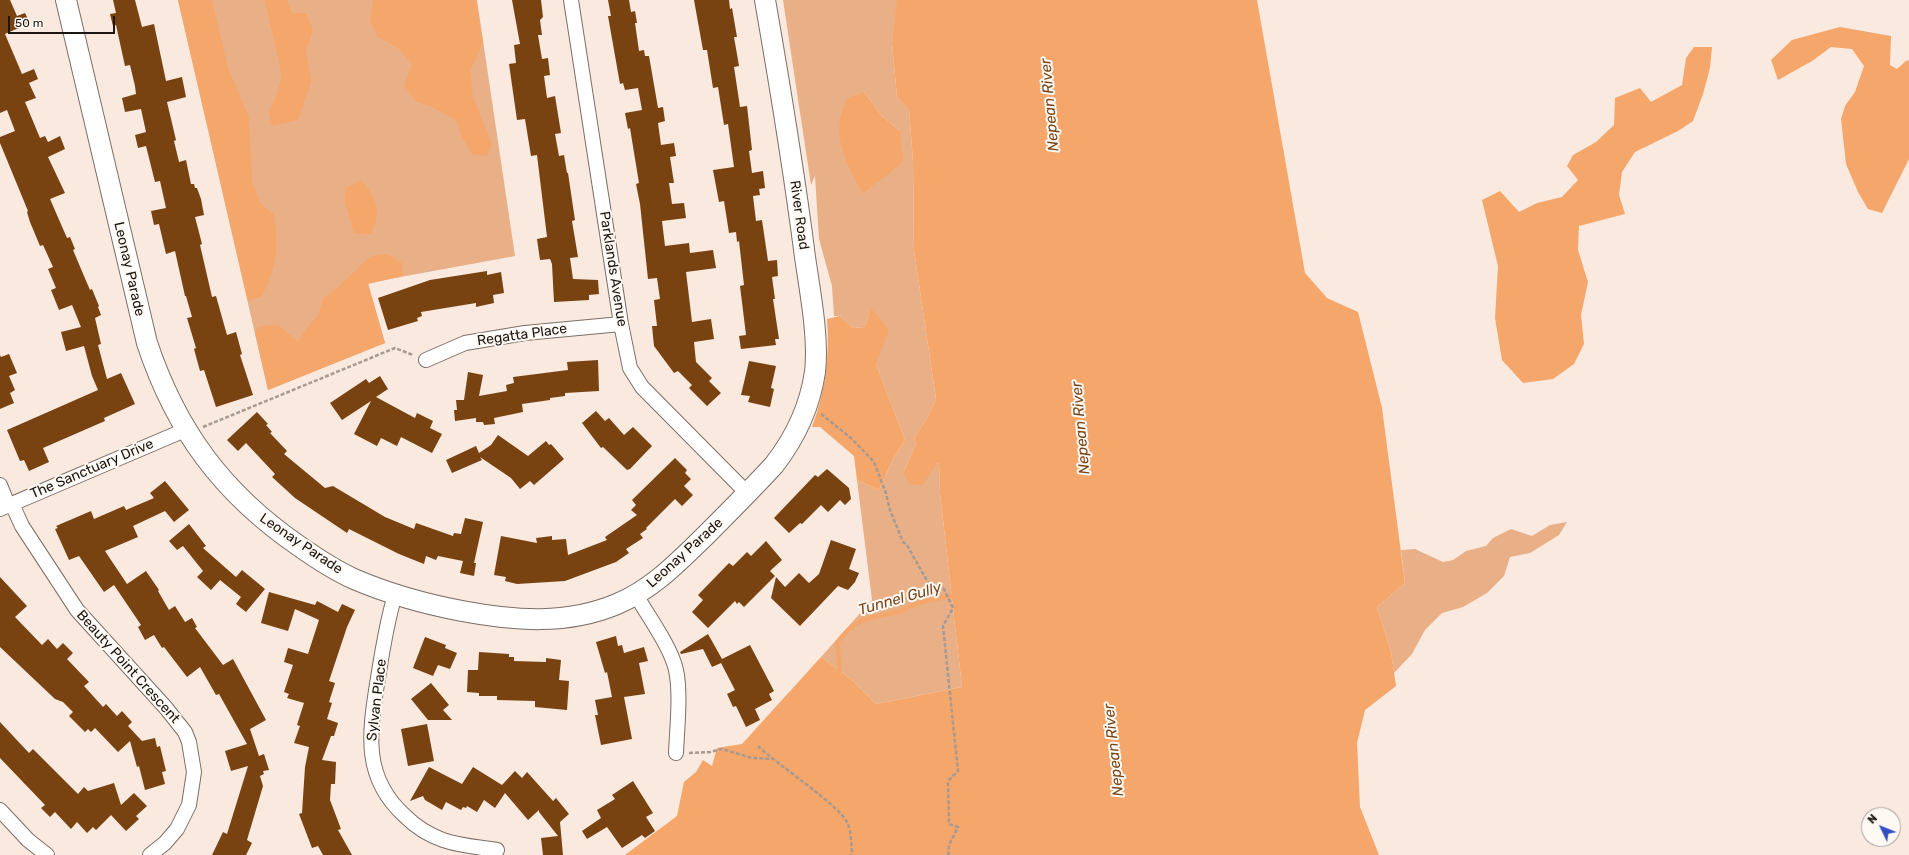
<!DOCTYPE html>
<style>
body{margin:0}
#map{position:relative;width:1909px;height:855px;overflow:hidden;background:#f9e9df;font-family:Rubik,sans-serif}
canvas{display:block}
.north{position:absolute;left:1861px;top:807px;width:40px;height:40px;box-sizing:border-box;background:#fff9f4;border:1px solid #a49e9a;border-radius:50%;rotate:313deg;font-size:11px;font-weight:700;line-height:16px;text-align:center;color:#1b1612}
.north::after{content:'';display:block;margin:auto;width:14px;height:18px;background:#3050c1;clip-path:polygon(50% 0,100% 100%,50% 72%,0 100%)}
.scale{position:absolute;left:8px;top:16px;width:107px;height:18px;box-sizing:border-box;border:2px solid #1b1612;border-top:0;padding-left:5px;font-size:12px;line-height:14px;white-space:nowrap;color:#1b1612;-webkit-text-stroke:3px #fff9f4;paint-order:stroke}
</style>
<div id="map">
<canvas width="1909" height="855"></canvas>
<div class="north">N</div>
<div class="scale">50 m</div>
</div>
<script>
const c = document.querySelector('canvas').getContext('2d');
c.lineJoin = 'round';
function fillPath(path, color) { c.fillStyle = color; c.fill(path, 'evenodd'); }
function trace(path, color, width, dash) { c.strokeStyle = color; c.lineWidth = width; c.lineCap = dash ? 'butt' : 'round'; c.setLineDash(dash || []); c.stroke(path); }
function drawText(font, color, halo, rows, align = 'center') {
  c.font = font + ' Rubik,sans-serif'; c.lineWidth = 4; c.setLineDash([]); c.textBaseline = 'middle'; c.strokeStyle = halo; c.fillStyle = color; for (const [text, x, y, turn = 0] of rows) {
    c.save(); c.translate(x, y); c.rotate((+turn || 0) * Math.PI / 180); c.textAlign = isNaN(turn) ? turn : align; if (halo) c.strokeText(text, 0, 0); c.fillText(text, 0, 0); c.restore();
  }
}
fillPath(new Path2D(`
 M178,0H477L515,256L368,283L385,343L268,390Z
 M783,0H897L898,2L892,43L897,97L909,108L913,161L914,250L936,399L928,417L914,438L916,444L903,473L939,463L940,493L962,687L876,704L853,681L821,657L872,600L857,480L879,490L893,459L905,440L876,364L871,309L865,327L853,328L840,316H834L832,286L819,239L815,176L811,185ZM864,92L882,116L900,131L878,181L863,194Z
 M1567,522L1559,535L1530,553L1510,557L1504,576L1487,593L1463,607L1442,613L1425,630L1412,654L1394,673L1391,652L1377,607L1405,583L1401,550L1415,549L1443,562L1453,560L1466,551L1486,546L1493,538L1511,529L1532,536L1550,525Z`), '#e9b087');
fillPath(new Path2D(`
 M178,0H212L228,68L249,117L252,181L260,203L274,215C279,248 277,266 262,296L248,301Z
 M265,0H287L292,13H306L313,30L306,51L311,82L298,120L272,126L269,111L276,97L282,76Z
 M373,0H476L483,43L470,71L473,96L492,145L486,156L473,155L462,137L456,120L432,107L417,102L404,86L412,64L398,48L378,37L370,21Z
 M897,0H1257L1305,273L1327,298L1358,312L1382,408L1405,583L1377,607L1391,652L1396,686L1365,710L1357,743L1360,807L1379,855H625L677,816L684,782L696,772L703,760L712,766L717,748L742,744L821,657L853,681L876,704L962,687L940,493L939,463L936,464L923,485L910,484L903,473L916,444L914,438L928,417L936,399L914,250L913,161L909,109L897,97L892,43Z
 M1840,27L1891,36L1890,65L1897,69L1907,60L1909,61V159L1882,213L1868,209L1858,192L1846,164L1841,119L1845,106L1855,92L1864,66L1852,49L1831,47L1812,61L1778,80L1771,60L1792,40Z
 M1694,47H1712L1710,68L1703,94L1693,121L1678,131L1635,152L1622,172L1619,195L1625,214L1579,226L1578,250L1588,282L1581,315L1584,344L1574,364L1553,379L1523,383L1502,360L1495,318L1498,266L1482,200L1500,191L1519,212L1537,203L1562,197L1578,180L1567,166L1573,155L1596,142L1614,125L1615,98L1640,88L1651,102L1682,85L1686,58Z
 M864,92L882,116L900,131L903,162L863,194C851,172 836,146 840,120C841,113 845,105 847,98Z
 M361,180C376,198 383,211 371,234H354L345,202V189Z
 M387,254L402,263L403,276L368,284L385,343L268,390L255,333L258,327L277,324L298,342L307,328L319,314L323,298L335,290L371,256Z
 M871,308L889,330L876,364L905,440L893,459L879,490L857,480L854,456L820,427H812C825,391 830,358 827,319L840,316L853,328L865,327Z`), '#f5a66a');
trace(new Path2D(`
 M702,855L712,828L757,779L797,740L824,717L836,692L840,666L837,643C856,616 872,618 902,611C909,603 946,597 957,595`), '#f5a66a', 4.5);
fillPath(new Path2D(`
 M0,0H10L17,16L25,13L30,23L5,34L22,74L34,69L38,79L29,83L36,98L25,102L40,138L45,136L48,142L60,136L65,149L48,157L65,193L50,199L67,238L70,237L75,249L73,250L84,276L90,290L92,289L99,306L98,307L101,315L95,318L101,344L98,345L107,379L121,373L135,404L104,418L105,421L43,448L49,462L29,471L24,460L20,461L7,430L98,390L92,376L84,346L66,351L61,332L81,327L72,305L59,310L51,290L56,288L48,269L53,267L43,245L40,246L30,222L27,212L28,211L0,143V137L15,131L7,110L0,113Z
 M113,0H135L142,27L154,24L166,81L182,77L186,97L167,102L176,140L174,141L179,162L186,160L191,184H194L195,188H197L201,199L204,215L195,217L202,244L200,245L212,297L216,296L227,335L236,332L242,354L240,355L253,395L216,407L204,370L200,371L194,349L196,348L187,318L192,317L186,296H185L175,251L166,254L159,224L154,225L151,211L166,208L160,181L155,182L146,146L138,148L135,135L146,132L141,109L125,112L122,98L136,94L135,86L130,65L125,66L116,25L113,26L110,14L116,13Z
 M512,0H541L543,17L540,20L542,35H538L542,59L548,58L550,75L544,76L547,98L555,96L561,133L555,134L559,156L564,155L567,173H568L575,220L572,221L578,257L570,258L573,279L598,280L599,294L589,295V300L554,302L552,264L550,259L540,260L537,239L547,237L537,155L531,156L525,119L517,120L509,64L516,63L514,45L520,44Z
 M608,0H629L631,12L635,11L637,23H635L639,51L644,50L645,56H649L658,108L663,107L665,121L658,123L661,145L674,143L676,156L670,157L674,183H669L672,204L684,203L686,218L662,221L665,246L689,243L690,253L713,250L716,268L686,272L692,322L711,319L714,339L694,342L696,362L712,378L709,381L721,393L707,406L689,388L692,385L678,371L674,373L654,346L652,326H657L654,300L660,299L657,278L648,279L640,204L636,184L639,183L630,128L628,129L625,113L642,110L638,88L625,90L623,83L620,84L608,16H611Z
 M694,0H729L730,9L732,8L737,37H734L739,66L734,67L740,107L747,106L752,150L749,151L752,173L763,171L765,188L759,189L760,195L753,196L756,221L762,220L768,261L777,260L778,276L772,277L775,299H773L779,339H775L776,345L741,349L739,336L746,335L740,286L744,285L739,241L737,242L736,232L729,233L724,201L719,202L713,170L734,167L728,124L724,125L718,87L713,88L707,50H703Z
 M487,271V275L501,272L504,293L493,295L494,303L476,307V303L421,312L422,316L417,318L418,321L388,330L378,298L430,280Z
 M9,354L17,373L9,376L15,390L10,393L14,403L0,409V355L1,357Z
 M598,360L599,391L565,393V396L550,398V400L522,404L523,412L494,418L495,424L484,425L483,422H476V418L455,421L454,410H457L456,400H464L468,372L483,375L479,396L507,391L506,385L514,383L513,377L568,370L567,362Z
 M749,361L776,366L771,388L774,389L770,407L748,402L750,396L741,395Z
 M380,376L388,389L376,397L415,418L417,413L433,421L430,428L442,434L432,453L401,437L397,446L381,438L377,446L354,434L371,401L342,420L330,403L366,379L369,383Z
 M596,411L605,421L609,418L624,435L633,427L652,446L630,469L627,470L603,447L601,448L582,423Z
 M257,412L268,424L266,425L272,432L270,433L287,451L284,454L325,488L333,486L385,517L414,529L416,523L453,536L454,533L461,534L465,518L483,522L474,563H476L474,576L460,573L463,561L438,556L436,560L426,556L424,564L399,554L349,529L347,533L295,498L272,477L275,474L246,443L238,451L227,440Z
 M498,435L528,456L546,441L549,445L551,444L564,459L534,485L530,481L520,489L511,478L480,457L482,460L452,473L446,460L476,446L479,453L491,445Z
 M675,458L687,470L685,473L691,479L684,486L693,495L682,506L675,499L646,528L647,529L640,534L643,538L626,549L629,553L616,562L565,581L517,584L505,581L506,577L494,575L501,536L537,543L536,538L552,536V540L566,539L568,555L607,540L605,537L637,515L631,510L636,505L632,500Z
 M827,469L849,488L851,499L845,505L840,500L828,512L821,505L802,524L800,523L789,533L774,518L815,475L818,477Z
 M165,481L189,510L174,522L165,511L133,526L138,537L105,551L127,584L146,571L159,590L158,591L169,610L175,606L185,622L192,618L197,627L195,628L223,665L233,659L266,720L250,729L259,756L264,754L269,770L263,771L264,774L260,776L263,786L247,840L252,843L246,855H212L223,832L227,834L248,766L231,771L225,751L247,744L219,694L216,695L200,667L187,677L164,647L162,648L154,635L145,640L138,627L141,625L114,585L104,592L79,556L69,560L55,529L58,528L56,526L91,511L94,519L124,506L126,510L154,498L150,493Z
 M189,524L206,546L203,548L236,577L242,570L265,589L246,612L236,604L241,597L220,580L211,590L197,577L203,571L183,546L177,550L169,541Z
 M831,540L856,549L849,569L859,573L855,582L848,590L838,586L800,626L771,598L776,577L785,587L799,573L809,583L819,574Z
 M766,541L782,560L770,571L775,576L744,607L739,602L737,604L735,601L708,628L692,612L703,600L698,595L729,563L733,566L747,552L751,556Z
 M0,577L27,606L15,617L42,645L48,639L57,649L63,643L73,653L67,659L89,682L84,686L103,707L106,704L117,716L122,711L132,722L128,726L142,741L155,738L157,747L160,746L166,771L162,772L165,784L145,790L139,766L137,767L130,741L118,752L95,728L91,732L88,729L85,732L69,716L73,712L63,702L55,699L0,647Z
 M269,592L315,605L317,601L338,612L342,604L355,610L347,627L329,681L335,683L329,702L332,703L327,719L338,723L334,736H331L322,760L336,762L335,784H331L330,800L341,829L338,830L352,855H323L318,846L312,848L299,814L302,813L305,767L309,747L294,743L300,726L297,725L304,703L287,698L289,694L284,692L293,665L284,662L288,648L308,654L319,620L295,609L288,631L261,623Z
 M708,634L722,659L750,645L774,691L769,694L772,700L755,709L760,720L746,727L736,706L733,707L727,694L735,690L721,663L712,667L703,649L681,654L680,652Z
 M616,636L618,646L622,645L624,653L644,647L648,661L639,663L645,694L624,697L632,739L601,745L595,715H598L595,700L612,697L607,672L605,673L596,642Z
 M425,637L446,645L445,648L457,653L450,669L438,665L433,676L413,668Z
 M479,652L509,654V657H514V661L546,662V658L561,660L559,680L569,681L567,710L535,707V701L497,700V696H479V693L467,692L468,670H478Z
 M431,683L449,705L443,710L452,720H428L411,699Z
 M0,722L29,753L33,749L78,794L84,787L88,791L114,783L121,805L134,793L147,806L136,816L139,819L126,831L111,815L96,830L93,827L87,833L77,822L71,829L55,812L50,817L41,808L45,805L0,758Z
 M427,724L434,761L408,766L401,729Z
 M429,767L462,784L473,767L502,785L515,771L522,778L527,772L553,801L556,798L569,814L560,822L563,855H543L541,838L558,836L539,812V810L528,820L505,793L495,808L484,800L477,812L467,806L466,808L463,807L461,810L446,802L442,810L425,800L423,796L410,801Z
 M633,781L653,813L646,817L655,831L645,838L642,835L622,848L607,827L587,839L582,831L601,818L597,810L615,799L612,795Z`), '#794211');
const street = new Path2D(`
 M571,0L621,324L630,368L642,387L747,493
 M426,360L465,343L525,333L621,324
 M0,485L8,505
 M12,504L22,526L77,610L166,708L185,732L189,742L194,772L189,805L177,829L165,843L150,855
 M0,509L185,430
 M395,595C386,624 382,654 377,684C369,735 363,778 405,816C416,827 429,835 443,840C460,846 479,847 497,850
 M636,595C648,616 671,647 676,670C681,693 677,729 676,753
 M0,810L28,840L47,855`);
const secondary = new Path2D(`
 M66,0L147,343C176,430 222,493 299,546C316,558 334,570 354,579C389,594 425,604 462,611C515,621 567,625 617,604C653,589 679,561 706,535C729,512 752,489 774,465C795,438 810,406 815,372C819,338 810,292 805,257C794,171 780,86 765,0`);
trace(street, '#7c6f65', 16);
trace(secondary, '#7c6f65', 22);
trace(new Path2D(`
 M821,414L851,438L874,462L886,493L890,510L903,542L907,545L930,586L944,589L953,608L943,626L958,771L948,781L949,824L958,827L949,845L948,855
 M203,427L395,348L413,355
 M758,746C775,763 842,807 848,824C851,832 851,842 852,851L851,855
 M689,753L710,752L722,749L752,758L772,759`), '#a69a92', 2.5, [4, 2]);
trace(street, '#fff', 14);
trace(secondary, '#fff', 20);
drawText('14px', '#1b1612', '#fff9f4', [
 ["River Road",799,215,82],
 ["Leonay Parade",129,269,77],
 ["Parklands Avenue",613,269,81],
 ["Regatta Place",522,335,-8],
 ["The Sanctuary Drive",92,469,-23],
 ["Leonay Parade",301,544,34],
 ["Leonay Parade",685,553,-42],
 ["Beauty Point Crescent",128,667,48],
 ["Sylvan Place",377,700,-83]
]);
drawText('italic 15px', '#784519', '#fff9f4', [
 ["Nepean River",1050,105,-95],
 ["Nepean River",1081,428,-95],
 ["Tunnel Gully",900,599,-16],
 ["Nepean River",1114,750,-96]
]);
</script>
